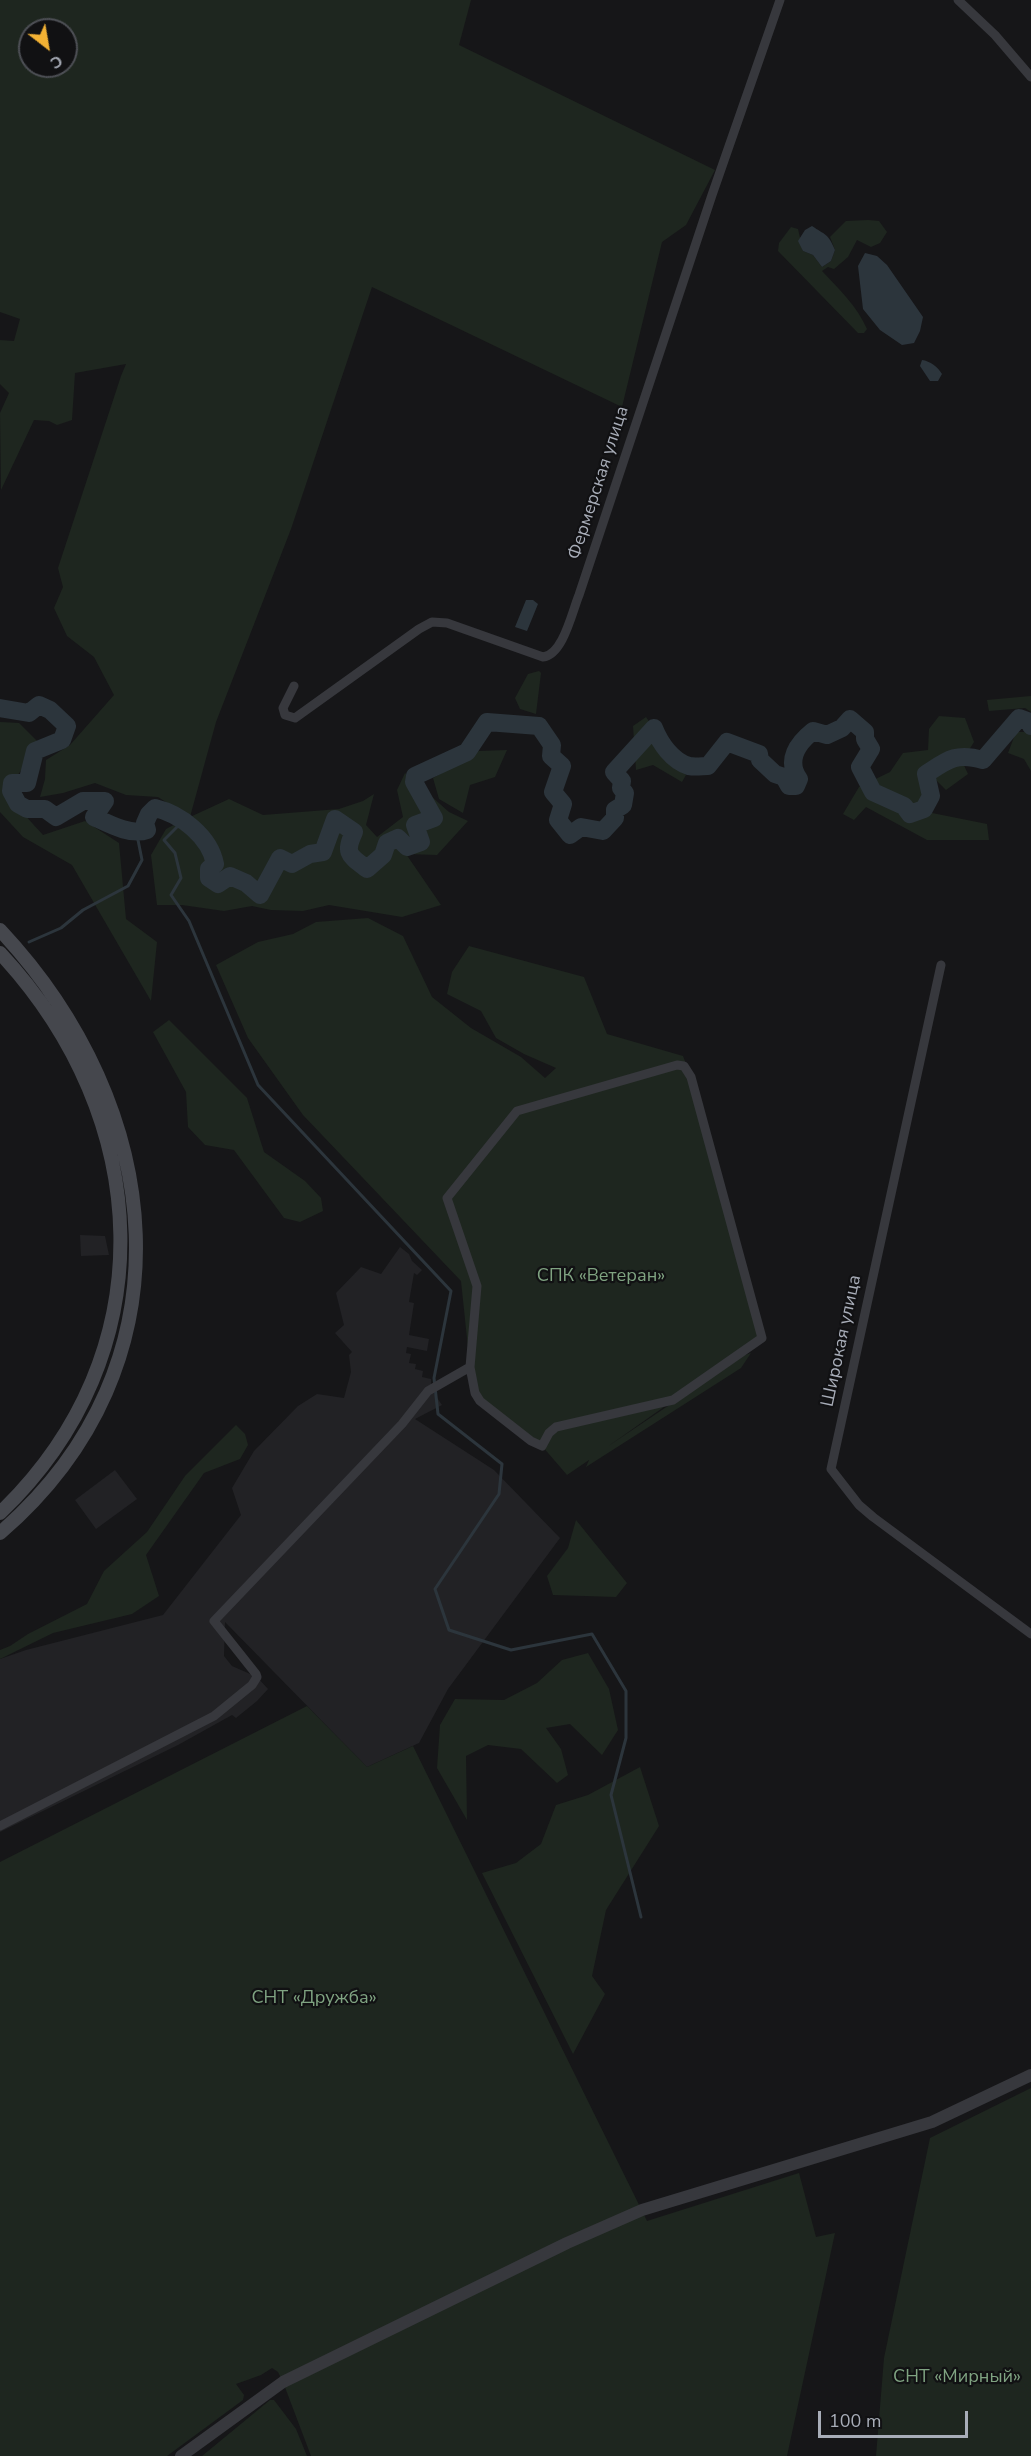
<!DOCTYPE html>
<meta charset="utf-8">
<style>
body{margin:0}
#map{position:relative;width:1031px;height:2456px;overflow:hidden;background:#161618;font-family:"Nunito Sans",sans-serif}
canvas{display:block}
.north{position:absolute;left:18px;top:18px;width:60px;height:60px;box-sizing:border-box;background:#111113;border:2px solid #4d4f55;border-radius:50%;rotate:149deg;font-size:16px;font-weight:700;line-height:24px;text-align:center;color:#a8adb8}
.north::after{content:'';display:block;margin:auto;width:21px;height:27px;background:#f2b134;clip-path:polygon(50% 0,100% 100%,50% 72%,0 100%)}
.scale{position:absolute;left:818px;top:2411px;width:150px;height:27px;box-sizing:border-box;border:3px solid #a8adb8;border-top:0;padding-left:8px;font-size:18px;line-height:21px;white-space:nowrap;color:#a8adb8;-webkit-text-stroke:4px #111113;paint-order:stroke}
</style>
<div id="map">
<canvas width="1031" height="2456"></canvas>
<div class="north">С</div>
<div class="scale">100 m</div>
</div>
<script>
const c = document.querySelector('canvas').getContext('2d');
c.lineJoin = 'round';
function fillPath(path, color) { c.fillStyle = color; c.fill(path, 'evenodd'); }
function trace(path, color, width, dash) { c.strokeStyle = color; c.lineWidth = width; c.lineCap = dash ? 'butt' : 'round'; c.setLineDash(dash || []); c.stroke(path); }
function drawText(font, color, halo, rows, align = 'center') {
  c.font = font + ' "Nunito Sans",sans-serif'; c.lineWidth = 4.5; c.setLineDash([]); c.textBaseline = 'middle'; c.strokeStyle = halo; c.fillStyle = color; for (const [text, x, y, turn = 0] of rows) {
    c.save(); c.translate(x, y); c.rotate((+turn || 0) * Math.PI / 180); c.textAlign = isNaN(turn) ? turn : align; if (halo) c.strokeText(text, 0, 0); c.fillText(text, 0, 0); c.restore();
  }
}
fillPath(new Path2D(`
 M80,1235L105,1236L109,1255L81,1256Z
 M400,1247L409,1254L412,1261L422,1270L417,1275L414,1273L409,1302L414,1303L409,1335L429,1339L427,1351L407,1347L406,1353L411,1354L409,1363L416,1364L415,1369L423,1371L422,1377L431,1379V1389L442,1405L415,1419L494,1470L560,1538L448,1689L419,1743L367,1767L225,1622L224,1656L232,1666L257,1677L268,1689L257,1701L236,1718L232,1715L178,1745L0,1832V1659L26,1650L163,1615L241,1515L232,1488L254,1451L298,1406L317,1394L344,1398L351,1372L349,1355L352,1352L335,1333L344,1325L336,1293L361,1267L381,1274Z
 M115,1470L137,1499L96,1529L75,1500Z`), '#222225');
fillPath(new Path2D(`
 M0,0H471L459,45L715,170L686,225L662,242L622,407L372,287L291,529L216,722L190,817L229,799L263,815L339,809L363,801L374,794L366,825L377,837L403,817L397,790L405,773L449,812L468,821L437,855L406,854L441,905L402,917L329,905L303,911L271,910L252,906L224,911L182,905H157L151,855L166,829L189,817L158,797L126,795L95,783L63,793L40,797L45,779L46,760L70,745L114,695L94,657L67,636L54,608L63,587L58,568L121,376L126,364L75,373L72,420L57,425L49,421L34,420L1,490L0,413L9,393L0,384V340L14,341L20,319L0,312ZM30,30H66V66H30Z
 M868,220L879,221L887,232L880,243L871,247L857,240L848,257L834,269L828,267L822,271C839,289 857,306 867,329L864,333H858L778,251L779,243L791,227L798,229L803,251L813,255L822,267L831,261L835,250L830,237L846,221Z
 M539,671L541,673L536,714L520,709L515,698L528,674Z
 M1031,696V712L1025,708L989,711L987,700Z
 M939,716L965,718L974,742L962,761L968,774L946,790L936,780L932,813L987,824L989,840H927L866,807L854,820L843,814L859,787L890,772L903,753L928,750L929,729Z
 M646,717L686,775L682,782L653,765L636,770L633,726Z
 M0,722L19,723L40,744L12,783C10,803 31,821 43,835L85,821L119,843L126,919L157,942L151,1001L72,865L23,837L0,812Z
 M1016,732H1031V771L1024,759L1008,753Z
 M507,750L495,777L470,785L463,813L439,799L433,778L479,751Z
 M368,918L403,936L432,997L471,1028L521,1057L545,1078L556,1068L524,1054L496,1038L481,1011L447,994L452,972L469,946L584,977L607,1034L683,1056L691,1077L762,1338L607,1447L742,1356L751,1353L741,1368L586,1467L589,1460L567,1475L542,1446L480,1401L470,1367L461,1281L303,1115L248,1038L216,965L258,942L293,934L316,922Z
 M169,1020L247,1098L264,1152L305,1181L321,1198L323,1211L300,1222L284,1218L234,1150L205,1145L188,1127L186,1092L153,1032Z
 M236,1425L245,1434L248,1445L240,1459L204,1473L146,1555L159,1596L132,1614L53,1633L0,1659V1650L10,1646L28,1634L87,1604L104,1571L147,1532L185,1476Z
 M576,1520L627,1583L616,1597L553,1595L547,1576L568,1548Z
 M588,1653L609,1689L618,1730L602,1755L570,1724L546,1728L561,1749L568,1775L557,1783L521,1749L488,1745L466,1756L467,1820L437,1768L440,1725L455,1699L504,1700L537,1683L562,1660Z
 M307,1706L367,1767L413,1746L647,2221L799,2173L816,2237L835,2233L787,2456H311L283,2382L278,2372L272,2368L261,2375L236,2384L244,2395L243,2400L167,2456H0V1862Z
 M640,1767L659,1826L606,1910L592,1976L605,1994L573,2054L482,1873L516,1863L541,1844L556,1805L588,1795Z
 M1031,2088V2456H876L884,2358L930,2138Z
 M270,2400H274L296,2429L307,2456H202Z`), '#1e261f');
fillPath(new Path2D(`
 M812,226C825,235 828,233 835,250L831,261L822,267L813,255L803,251L798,241L805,230Z
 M865,253L877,256L887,265L923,317L920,331L914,343L902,345L880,330L863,309L858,266Z
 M922,360C930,361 938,367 942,374L938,381H930L920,366Z
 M526,600H533L538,604L527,631L515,627Z`), '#2c353c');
trace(new Path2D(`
 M183,821L164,840L175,853L181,878L171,895L189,921L258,1085L451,1291L434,1378L438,1414L502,1464L499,1494L435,1589L449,1630L511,1650L592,1634L626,1691V1738L611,1795L641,1917
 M29,942L61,928L83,910L128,886L142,860L138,840L133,830`), '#2c353c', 3);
trace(new Path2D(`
 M0,708L29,713L39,705L50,710L67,726L62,740L35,751L27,783H12L11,791L18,804L27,809H45L56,817L83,801H105L94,817C109,824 131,836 147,830L145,823L149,814L155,808C181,814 210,837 215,864L209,869V878L218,884L230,876L246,883L260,895L280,858L292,864L310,854L323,852L335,819L354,832C344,854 349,855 367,869L383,855L387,843L398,838L407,847L421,842L415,825L434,818L414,782L415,776L467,752L487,722L539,726L552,745L551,756L562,766L553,792L563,804L558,820L570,835L581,827L603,831L615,818V810L623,805L625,793L621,788L622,781L614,772L654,728C660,743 672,761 689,766C695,767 703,766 708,766L727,742L759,754L760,760L775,774L784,777L789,786H796L799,779C785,760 798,743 813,731L827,735L842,728L850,719L865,732V739L871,749L860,767L873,792L904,806L910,814L924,809L931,796L926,774C947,760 956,752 983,760L1019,718L1030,722L1031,726`), '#2c353c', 18);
trace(new Path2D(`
 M958,0L995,35L1031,77
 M294,686L283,708L285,715L295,718L419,629L432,622L447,623L543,657C563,655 572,612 579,595L712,195L780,0
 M941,965L831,1469L859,1505L873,1517L1031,1634
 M677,1065L684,1066L691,1077L762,1338L673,1400L556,1427L549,1433L542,1446L531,1441L480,1401L475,1393L470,1367L477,1286L447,1198L517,1111Z
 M0,1826L214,1716L252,1685L257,1677L256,1674L214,1621L402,1424L428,1391L470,1367`), '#37383d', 9);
trace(new Path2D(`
 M181,2456L283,2382L567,2243L642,2210L932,2122L1031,2075`), '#37383d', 12);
trace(new Path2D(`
 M0,930C166,1107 196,1364 0,1533
 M0,953C154,1118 167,1353 0,1513`), '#45474d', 14);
drawText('18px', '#a8adb8', '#111113', [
 ["Фермерская улица",599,483,-72],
 ["Широкая улица",842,1341,-78]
]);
drawText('18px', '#7fa381', '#111113', [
 ["СПК «Ветеран»",601,1277],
 ["СНТ «Дружба»",314,1999],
 ["СНТ «Мирный»",957,2378]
]);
</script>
